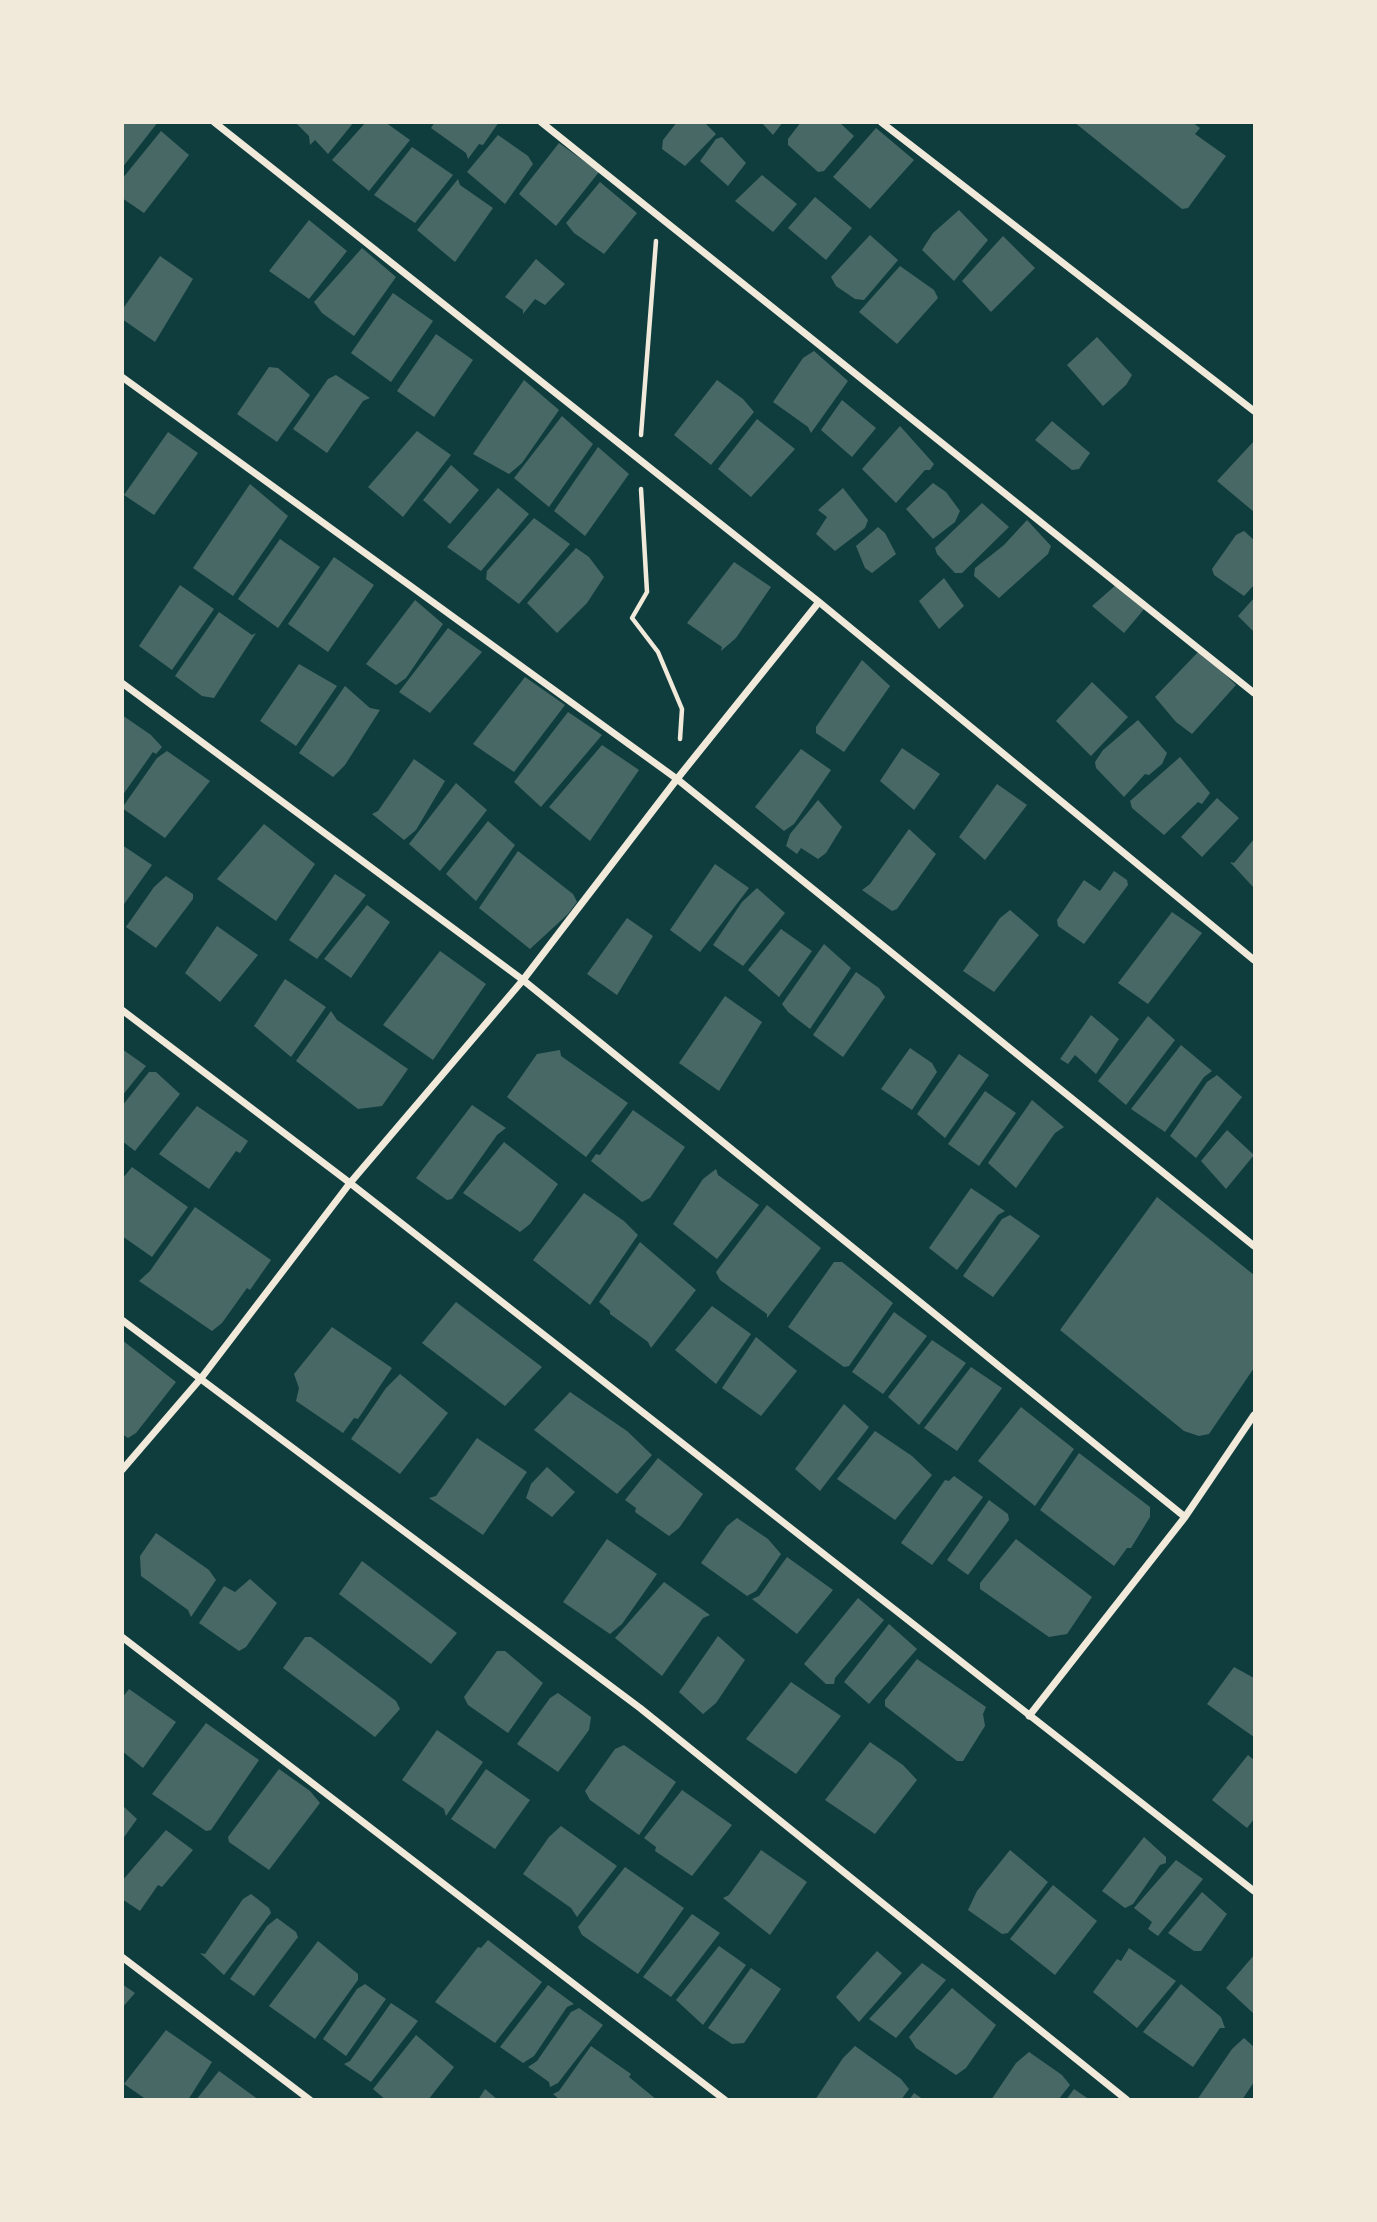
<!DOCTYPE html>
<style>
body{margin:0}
#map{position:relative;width:1377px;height:2222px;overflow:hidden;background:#0f3d3e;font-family:Mulish,sans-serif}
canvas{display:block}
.frame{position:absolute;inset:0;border:124px solid #f1e9da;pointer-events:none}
</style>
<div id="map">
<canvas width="1377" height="2222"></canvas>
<div class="frame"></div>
</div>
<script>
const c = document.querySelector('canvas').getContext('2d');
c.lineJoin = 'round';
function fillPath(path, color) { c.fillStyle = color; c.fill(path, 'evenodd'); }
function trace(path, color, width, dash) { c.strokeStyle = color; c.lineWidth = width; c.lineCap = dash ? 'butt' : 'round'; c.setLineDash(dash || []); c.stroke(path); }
fillPath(new Path2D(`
 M122,122H158L122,168Z
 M295,122H354L328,154L315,140L310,145L309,136Z
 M366,122H385L410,140L369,191L332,160Z
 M435,122H499L483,145L479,144L468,159L466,153L431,128Z
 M677,122H704L716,134L685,166L662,149L663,140Z
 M761,122H783L773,135Z
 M801,122H839L854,136L824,171L818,172L788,145V139Z
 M1074,122H1192L1200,128L1195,134L1226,156L1188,208L1182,209Z
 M876,128L914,160L870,209L833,177Z
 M161,131L189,155L144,213L122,198V179Z
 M498,135L528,156L533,164L505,204L467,172Z
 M722,137L746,163L728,186L700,161L716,139Z
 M559,143L599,172L556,226L519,194Z
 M412,147L453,175L415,223L374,195Z
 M762,175L797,204L773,232L735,201Z
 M458,179L460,185L493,208L455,262L417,230Z
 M600,182L637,213L604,254L574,233L566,223Z
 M815,197L852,228L826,260L788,228Z
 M959,210L988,240L954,281L922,250L933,233Z
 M309,220L347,251L309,299L269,271Z
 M870,235L898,260L864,300L855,299L836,286L831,277Z
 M1003,236L1035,268L991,312L962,281Z
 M362,248L396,277L354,336L322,313L314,302Z
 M160,256L193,279L155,342L122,319V310Z
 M536,259L565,284L545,305L535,299L523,314V310L505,297Z
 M900,266L934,290L938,298L897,344L859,312Z
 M393,293L433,321L391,382L351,353Z
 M436,334L473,360L434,417L397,391Z
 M1097,337L1132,375L1126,385L1103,406L1067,365Z
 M814,351L848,381L811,433L808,427L773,402L803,358Z
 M269,367L278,368L310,395L277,442L237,414Z
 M336,375L370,398L363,401L327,453L293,429L328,379Z
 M524,380L559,410L522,463L509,474L473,454Z
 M717,380L743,399L754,412L711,465L674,435Z
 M842,400L876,428L852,457L821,430Z
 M562,416L593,444L549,507L514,478Z
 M757,419L795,449L751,497L718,469Z
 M1052,421L1090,453L1079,469L1072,470L1035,440Z
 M900,426L934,464L930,470H925L896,503L862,469Z
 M417,431L451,455L403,517L368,487Z
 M168,432L198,453L154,515L124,495Z
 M1254,441V512L1217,481Z
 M598,447L629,474L585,536L554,511Z
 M451,465L479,490L450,524L423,500Z
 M933,483L946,492L960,511L955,522L933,539L906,509Z
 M250,484L288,516L233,596L193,568Z
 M498,488L529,514L481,571L447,547Z
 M843,488L868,520L865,528L835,551L816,534L827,517L818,510Z
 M982,503L1009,527L962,573H955L937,554L935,548Z
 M534,518L570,544L519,604L486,579L487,571Z
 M1027,520L1051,546L1048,554L999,598L974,576L975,568L1004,545Z
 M878,527L885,533L896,554L872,573L865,568L856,546Z
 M1244,531L1254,540V585L1244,596L1214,575L1212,569L1236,535Z
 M280,539L320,567L278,628L238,599Z
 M576,548L589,557L604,577L587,603L557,633L527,603Z
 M334,557L374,585L328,652L288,624Z
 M734,562L771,587L736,638L721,651L722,647L687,623Z
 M944,578L964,606L939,629L919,601Z
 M1117,584L1145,608L1124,633L1092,606Z
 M180,585L214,609L172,670L139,646Z
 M1254,598V632L1238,616Z
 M415,600L443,624L406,678L396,685L366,664Z
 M219,612L252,635L256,633L214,698L202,696L175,676Z
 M448,628L482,652L430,713L399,692Z
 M1200,650L1236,685L1192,734L1176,722L1155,697Z
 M862,660L890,686L844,752L816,733V727Z
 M299,664L337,686L296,746L260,721Z
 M525,677L565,705L514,772L473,744Z
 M1092,682L1128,717L1091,756L1056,721Z
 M345,686L370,708L380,710L345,765L333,777L299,753Z
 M568,712L602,735L541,807L514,782Z
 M122,715L151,735L162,747L156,754L153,752L122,796Z
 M1138,720L1167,753L1162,764L1149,775L1145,774L1124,797L1096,768L1095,762L1103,750Z
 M602,745L639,770L590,841L549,807Z
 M902,748L940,774L914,810L880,781Z
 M801,749L831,770L794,824L784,831L755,807Z
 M167,751L210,781L165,838L122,808L157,758Z
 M1180,757L1210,793L1202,804L1198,802L1164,835L1132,808L1130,801Z
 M414,759L445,781L416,830L404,840L372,814L378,811Z
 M456,783L487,810L440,871L409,844Z
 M997,784L1027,805L985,860L959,837Z
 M1217,798L1239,818L1202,857L1181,837Z
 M818,800L842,827L826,853L818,859L801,848L797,854L786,846L790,834Z
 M488,821L515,845L476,901L446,874Z
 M264,824L315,864L276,921L217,879Z
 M909,829L936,854L897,909L892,911L862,890L870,884Z
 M1254,839V888L1230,862L1234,863Z
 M122,845L152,865L122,907Z
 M518,851L573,894L577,902L568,914L530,949L479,908Z
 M715,864L749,888L700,952L670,930Z
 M1114,871L1127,880L1128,885L1084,944L1058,926L1057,920L1084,880L1100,891Z
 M335,874L366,895L317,959L289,940Z
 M166,876L193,894V899L156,948L126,927L154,887Z
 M757,888L785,913L743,966L713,945L742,902Z
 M367,905L390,922L351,978L324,959Z
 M1010,910L1039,935L994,992L963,971L1000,918Z
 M1172,912L1202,933L1148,1004L1118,983Z
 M627,918L653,936L617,995L587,974Z
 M217,926L258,955L220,1002L185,973Z
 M781,929L812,951L779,997L748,970Z
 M824,944L851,968L810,1029L788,1012L782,1004Z
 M440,951L486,984L433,1060L383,1025Z
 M856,972L879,988L885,997L843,1057L813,1035Z
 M285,979L326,1007L291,1057L254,1026Z
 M725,996L762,1022L719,1091L679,1063Z
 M331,1011L337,1020L408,1069L382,1106L358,1109L296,1061Z
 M1091,1015L1119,1039L1096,1074L1075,1055L1068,1064L1060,1059Z
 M1148,1016L1175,1040L1126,1105L1098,1081Z
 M1181,1045L1212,1071L1204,1077L1165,1132L1131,1109Z
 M910,1048L932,1063L937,1072L912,1110L881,1089Z
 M122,1049L146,1066L122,1096Z
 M560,1050L561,1056L628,1103L586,1157L507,1097L537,1054Z
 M959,1054L989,1075L945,1138L917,1114Z
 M149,1072H156L180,1094L135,1151L122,1141V1106Z
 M1217,1075L1242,1097L1196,1158L1170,1136L1207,1082Z
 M985,1091L1016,1113L979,1166L948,1144Z
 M1032,1100L1064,1127L1055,1133L1016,1188L988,1163Z
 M472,1105L506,1128L497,1135L452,1199L447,1200L416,1178Z
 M197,1106L248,1141L240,1153L236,1151L209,1189L159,1154Z
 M633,1110L685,1147L650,1198L642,1202L591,1161L596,1154L600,1155Z
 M1227,1130L1254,1155L1226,1189L1201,1161Z
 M504,1142L558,1184L530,1224L520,1232L463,1193Z
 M132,1167L188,1207L152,1257L122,1236V1179Z
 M716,1169L718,1175L759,1205L717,1259L673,1224L703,1179Z
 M971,1188L1005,1211L998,1215L957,1270L929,1248Z
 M584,1193L624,1221L638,1235L590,1305L533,1260Z
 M1157,1197L1254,1275V1368L1209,1434L1199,1436L1184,1431L1060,1330Z
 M767,1205L821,1248L767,1318V1314L720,1280L716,1272Z
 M195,1207L271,1260L250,1290L247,1288L222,1323L212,1331L139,1281L150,1271Z
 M1010,1215L1040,1236L993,1297L963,1276L1002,1219Z
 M640,1242L696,1290L651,1348L648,1342L610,1314V1311L599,1302Z
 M834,1262H842L893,1303L849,1366L844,1367L788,1327Z
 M456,1302L542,1367L505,1406L422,1343Z
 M712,1306L751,1334L716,1384L675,1350Z
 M894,1312L927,1336L883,1394L852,1372Z
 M332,1327L392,1368L358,1419L354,1418L343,1433L296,1401L299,1388L294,1374Z
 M756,1337L797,1371L761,1416L722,1388Z
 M122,1340L176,1382L136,1433L128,1438L122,1434Z
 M932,1340L966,1363L919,1425L888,1397Z
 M971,1367L1002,1388L957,1451L924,1428Z
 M400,1374L448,1413L400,1474L351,1439L386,1388Z
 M570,1392L627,1431L652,1455L617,1494L534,1430Z
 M844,1404L869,1427L820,1491L795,1469Z
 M1021,1407L1074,1449L1035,1506L978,1461Z
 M875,1431L912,1456L932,1475L895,1520L837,1479Z
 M477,1438L527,1472L483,1535L429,1498L436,1496Z
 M1079,1453L1150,1507V1517L1131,1548H1127L1114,1566L1040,1510Z
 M658,1458L703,1494L679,1528L669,1536L635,1512L636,1508L625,1500Z
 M547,1467L575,1492L552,1517L526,1498L531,1484Z
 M954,1476L983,1497L932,1565L901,1543L945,1480L949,1481Z
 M989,1500L1008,1514L1009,1520L968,1575L947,1560Z
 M737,1518L768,1539L781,1554L756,1591L747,1596L701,1563L727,1526Z
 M156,1533L209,1570L216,1580L191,1617L188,1610L141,1576L140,1556Z
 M607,1539L657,1574L622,1624L610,1634L563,1602Z
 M1016,1539L1092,1597L1067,1634L1049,1637L980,1589V1583Z
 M787,1557L833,1590L797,1634L752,1599L759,1596Z
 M362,1561L457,1633L431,1664L339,1594Z
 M250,1579L277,1603L246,1647L239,1651L199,1623L224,1586L235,1592Z
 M664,1582L710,1615L703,1618L662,1676L615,1638Z
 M858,1598L884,1620L835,1678L834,1684H826L804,1664Z
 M889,1624L917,1649L869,1704L844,1682Z
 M718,1636L745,1660L716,1703L703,1714L679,1692Z
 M305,1637H311L396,1701L400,1709L375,1737L283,1668Z
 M497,1651H505L543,1683L508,1733L468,1705L464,1697Z
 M917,1659L986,1707L983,1714L985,1726L963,1761H957L885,1706V1700Z
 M1234,1667L1254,1678V1737L1207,1704Z
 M791,1682L841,1716L796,1774L746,1739Z
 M129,1689L176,1722L143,1768L122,1751V1698Z
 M558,1693L591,1717L589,1730L558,1772L517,1744L550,1698Z
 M206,1723L259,1760L211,1830L206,1831L152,1794Z
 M437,1730L483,1762L446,1816L444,1809L402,1780Z
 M870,1742L903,1765L917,1780L875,1834L825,1800Z
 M624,1745L676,1782L639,1835L590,1800L585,1791L615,1749Z
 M1248,1755L1254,1760V1819L1247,1828L1212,1800Z
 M279,1769L310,1791L320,1803L269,1870L229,1842L228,1837Z
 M486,1769L530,1800L495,1849L451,1819Z
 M682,1790L732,1825L692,1876L655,1851L656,1847L644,1838Z
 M122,1805L137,1819L122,1840Z
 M561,1826L617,1866L577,1917L571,1908L523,1874L549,1837Z
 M166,1830L193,1850L162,1887L158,1885L140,1911L122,1899V1881Z
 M1144,1837L1166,1857V1863L1160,1865L1133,1904L1125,1908L1102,1891Z
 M761,1850L807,1882L770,1935L723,1898L729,1895Z
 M1010,1850L1048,1882L1008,1933L1002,1934L968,1910L977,1891Z
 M1176,1860L1203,1879L1158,1936L1148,1929L1152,1922L1134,1908Z
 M625,1867L684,1908L638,1974L582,1935L578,1927Z
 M1053,1885L1097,1921L1055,1975L1010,1939Z
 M1202,1892L1227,1914L1201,1951H1194L1168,1933Z
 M251,1894L269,1908L271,1913L224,1975L200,1953L205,1954L243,1899Z
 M692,1914L720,1933L671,1997L643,1977Z
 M277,1918L296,1932L298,1937L254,1996L230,1979L267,1926Z
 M488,1940L542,1982L495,2043L435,2002L478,1947L481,1948Z
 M318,1941L358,1974V1980L315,2039L269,2006Z
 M719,1946L746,1965L703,2025L676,2000Z
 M1129,1948L1176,1981L1137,2028L1093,1992L1117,1959L1121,1961Z
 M877,1951L902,1973L859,2022L836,1997Z
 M1254,1955V2014L1226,1988Z
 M922,1963L946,1980L896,2038L869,2019Z
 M751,1968L781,1989L744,2043L732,2044L708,2028Z
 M122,1984L135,1993L122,2008Z
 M365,1984L386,1999L346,2056L323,2039L357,1989Z
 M1181,1984L1221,2017L1225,2028H1220L1193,2067L1143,2032Z
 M548,1985L574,2004L567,2007L534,2056L523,2063L500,2047Z
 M952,1988L996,2025L966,2068L956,2075L916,2048L909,2037Z
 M391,2003L418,2021L371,2082L344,2064L350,2061Z
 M579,2008L603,2025L558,2083L550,2087L549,2082L528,2067L537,2061L571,2012Z
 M166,2030L212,2062L188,2100H147L124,2084Z
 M416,2035L454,2067L428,2100H386L373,2089Z
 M1244,2038L1254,2047V2082L1242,2100H1197L1232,2049Z
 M591,2046L631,2074L629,2077L657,2100H560L553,2094L559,2091Z
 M855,2046L901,2079L909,2089L901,2100H815L843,2058Z
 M1029,2052L1062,2075L1070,2085L1058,2100H991L1016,2063Z
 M219,2071L259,2100H196Z
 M485,2089L498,2100H478Z
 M1074,2089L1090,2100H1066Z
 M914,2093L924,2100H909Z`), '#486865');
trace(new Path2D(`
 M641,435L656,241
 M641,489L647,592L632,618L658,652L682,709L680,739`), '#f1e9da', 4.5);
trace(new Path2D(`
 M214,122L819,602L1254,960
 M541,122L1254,693
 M881,122L1254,411
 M122,377L677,779L1254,1246
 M122,683L523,980L1185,1517
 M122,1010L350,1183L1254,1891
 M122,1320L640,1708L1127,2100
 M122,1470L202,1377L350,1183L523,980L677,779L819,602
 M122,1637L725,2100
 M1029,1716L1185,1517L1254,1415
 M122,1957L310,2100`), '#f1e9da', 7);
</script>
